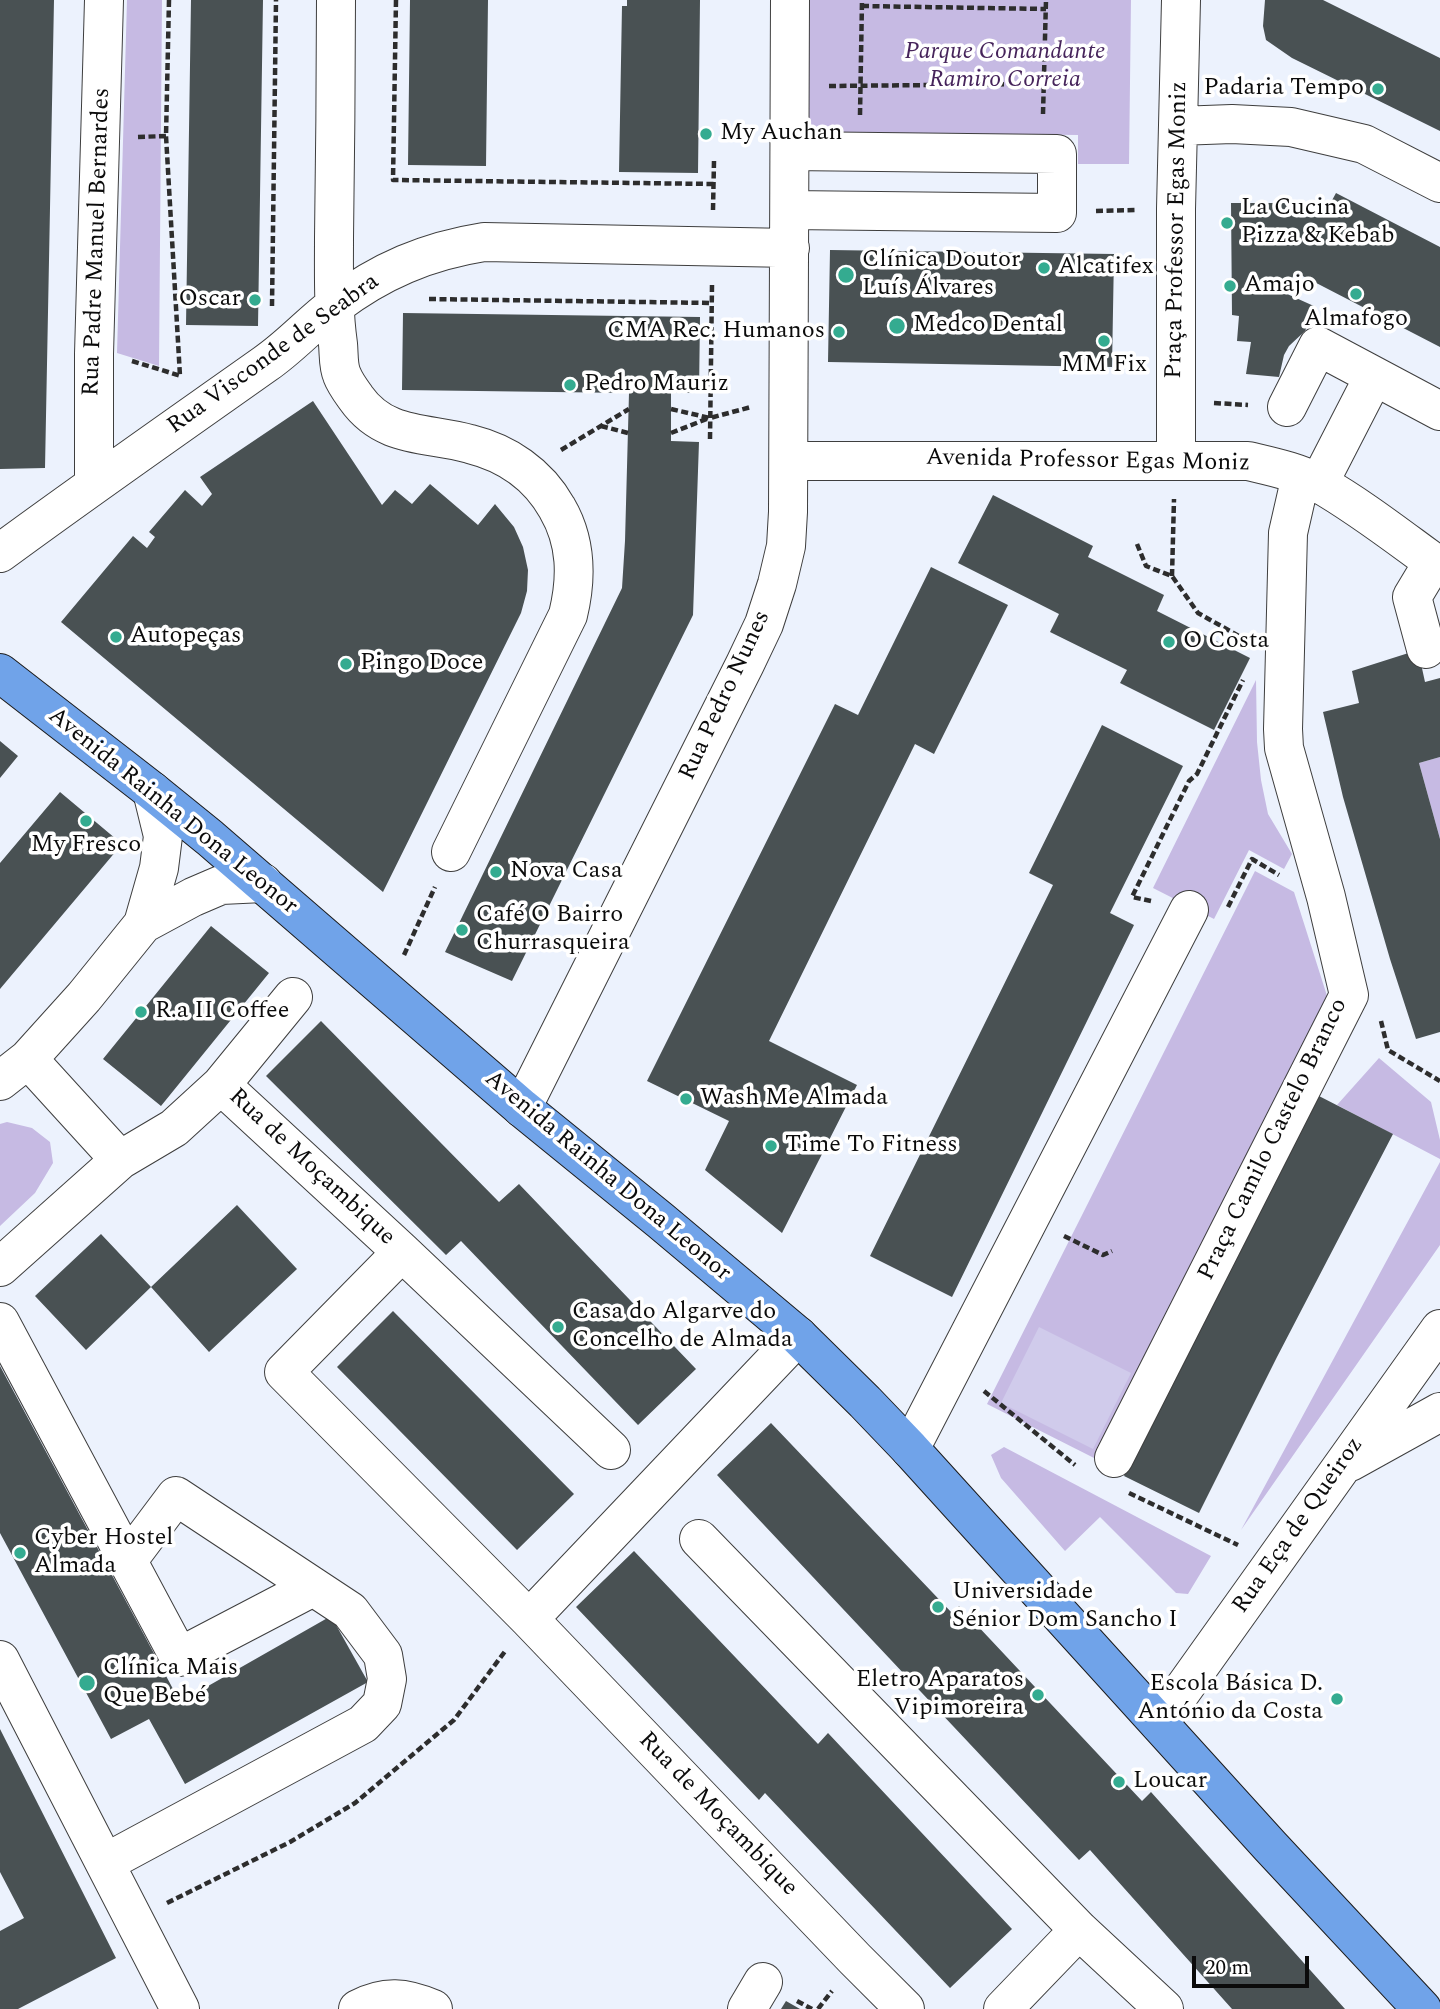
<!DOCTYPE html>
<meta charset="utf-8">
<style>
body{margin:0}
#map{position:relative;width:1440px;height:2009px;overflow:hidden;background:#ecf2fd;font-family:Spectral,serif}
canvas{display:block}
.scale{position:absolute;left:1192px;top:1956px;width:117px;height:32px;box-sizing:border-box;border:4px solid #0b0b0b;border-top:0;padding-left:9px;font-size:21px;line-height:24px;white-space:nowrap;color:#0b0b0b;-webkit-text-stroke:5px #fff;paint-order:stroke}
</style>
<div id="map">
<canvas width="1440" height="2009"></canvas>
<div class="scale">20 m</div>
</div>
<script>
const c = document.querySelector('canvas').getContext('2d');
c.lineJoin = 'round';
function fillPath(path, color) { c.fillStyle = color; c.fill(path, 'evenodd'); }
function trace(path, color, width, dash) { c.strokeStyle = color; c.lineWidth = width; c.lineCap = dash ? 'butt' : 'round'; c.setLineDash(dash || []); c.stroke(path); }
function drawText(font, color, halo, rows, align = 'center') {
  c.font = font + ' Spectral,serif'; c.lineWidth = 7; c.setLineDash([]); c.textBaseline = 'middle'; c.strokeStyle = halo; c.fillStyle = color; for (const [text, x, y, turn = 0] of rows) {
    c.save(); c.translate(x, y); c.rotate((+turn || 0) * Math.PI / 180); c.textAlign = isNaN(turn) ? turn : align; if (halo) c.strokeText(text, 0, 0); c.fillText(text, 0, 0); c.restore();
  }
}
fillPath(new Path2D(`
 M127,0H162L159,366L117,353Z
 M809,0H1131L1129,164H1078V135L807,132Z
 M1256,680L1257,742L1261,780L1268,814L1292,854L1284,869L1249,850L1214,919L1153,888Z
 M1440,757V839L1419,763Z
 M1255,871L1294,892L1328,999L1100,1461L987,1404Z
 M1379,1058L1431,1102L1440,1140V1159L1337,1105Z
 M7,1122L32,1128L50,1142L53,1163L35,1193L0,1226V1124Z
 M1440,1162V1245L1241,1530Z
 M1004,1447L1211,1556L1188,1594L1176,1593L1100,1517L1065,1551L1001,1478L991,1455Z`), '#c6bae3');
fillPath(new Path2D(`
 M1039,1327L1131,1373L1093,1449L1001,1403Z`), '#d0cbeb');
fillPath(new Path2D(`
 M0,0H54L45,468L0,469Z
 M191,0H263L258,326L186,325Z
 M410,0H488L486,166L408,165Z
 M627,0H700L698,173L619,172L622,6H627Z
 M1265,0H1323L1440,58V131L1292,58L1266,40L1263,26Z
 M1336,193L1440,247V347L1295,272L1285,293L1316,307L1305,331L1289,346L1284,355L1279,377L1246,374L1251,342L1237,341L1239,316L1232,315L1231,203H1299L1324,215Z
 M830,250L1114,254L1112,367L828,362Z
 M403,313L700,317L699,393H671V441L699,442L693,615L512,981L445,952L622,588L625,541L629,393L402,390Z
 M313,401L382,505L395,490L412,504L430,484L478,525L495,504L514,527L523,547L528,570L527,591L521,613L383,892L61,622L133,536L147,548L155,537L149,532L185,490L202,506L212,494L200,477Z
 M993,495L1093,546L1088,557L1164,595L1157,611L1250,658L1214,730L1120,683L1127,670L1050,632L1059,614L958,563Z
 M931,567L1008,605L934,754L915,744L769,1041L857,1085L782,1233L705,1170L729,1121L647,1081L835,704L858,715Z
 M1418,650L1425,682L1440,678V757L1419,763L1440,839V1032L1416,1039L1390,959L1343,797L1323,712L1359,703L1352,671Z
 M1102,725L1183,766L1110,913L1134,925L952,1297L870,1256L1053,885L1029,873Z
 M0,741L18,756L0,778Z
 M60,792L122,844L0,989V863Z
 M211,926L269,973L161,1106L103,1059Z
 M321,1021L499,1202L519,1184L696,1369L638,1425L461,1241L446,1255L266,1076Z
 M1317,1095L1393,1134L1277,1357L1199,1513L1124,1476L1202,1320Z
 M237,1205L297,1269L209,1352L151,1287L86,1350L35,1296L101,1234L151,1287Z
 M393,1311L574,1494L517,1550L337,1367Z
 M0,1366L180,1702L331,1616L368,1682L185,1784L149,1719L111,1739L0,1533Z
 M771,1423L952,1613L959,1606L1142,1801L1151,1792L1345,2009H1232L1090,1850L1079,1860L717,1475Z
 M634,1551L818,1744L828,1733L1012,1929L950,1988L765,1793L759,1800L576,1607Z
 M0,1729L116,1958L18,2009H0V1931L24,1918L0,1872Z
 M786,2001L800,2009H781Z`), '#495153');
const minor = new Path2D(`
 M336,0C336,79 335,159 334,238C334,274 333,309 338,344C339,354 338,366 342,375C345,383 351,391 356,398C385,439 427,432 470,444C506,453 538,474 557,508C577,542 577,578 568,615L451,852
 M1178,126L1232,124L1291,127L1364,144L1440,183
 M790,210L1057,213V154L790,151
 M1287,407L1318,346L1440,411
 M1176,460V209L1181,0
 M790,461H1248C1273,467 1298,472 1320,484C1362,508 1401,539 1440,567
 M1319,483L1374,376
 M94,484V354L104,0
 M0,553C87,489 176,427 265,364C290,347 310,324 334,306C380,271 427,251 484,242L790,248
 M1426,649L1412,597L1433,562
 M143,924L159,868L163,836L152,791
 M28,1059L120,1160
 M0,1081L28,1059L84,997L143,924L193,897L221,885L263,883
 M221,1085L402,1252L611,1450
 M522,1108L745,664L764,624L777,584L786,546L788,512L790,0
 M402,1252L284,1372L529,1619L855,1959L905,2009
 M0,1267L120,1160L174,1128L221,1085L293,997
 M0,1322L179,1657L313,1587
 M910,1449L1189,910
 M1114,1458L1349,995L1326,897L1284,748L1283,729L1288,533L1301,476
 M1350,1462L1440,1412
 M699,1539L1079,1930L1164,2009
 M529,1619L798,1336
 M0,1660L180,2009
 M1159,1723L1440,1329
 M105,1863L363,1724L382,1704L387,1679L383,1655L350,1611L176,1496L128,1560
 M358,2009C385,1995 405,1997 433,2009
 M747,2009L763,1982
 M1003,2009L1079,1930`);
const major = new Path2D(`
 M0,673L152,791L210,838L522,1108L661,1221L798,1336L865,1402L910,1449L1270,1846L1422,2009`);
trace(minor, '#3e3e3e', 40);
trace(major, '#1c1c1c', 40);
trace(new Path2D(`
 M169,0L166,136L180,376
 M396,0L393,180L714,184
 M862,6L1046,9
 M829,86L1044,84
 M1043,114L1046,0
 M860,115L862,0
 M138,137L166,136
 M713,210L714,161
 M1096,211L1137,210
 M429,299L712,303
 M272,306L276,0
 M132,361L181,376
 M1214,403L1248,405
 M671,409L710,418L751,407
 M601,426L628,433
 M671,433L709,418
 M710,439L712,285
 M561,450L629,409
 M1137,544L1146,566L1172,576L1198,613L1246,640
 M1172,576L1174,499
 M1151,901L1132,897L1189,781L1197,774L1243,680
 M1228,907L1252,859L1279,875
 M404,955L435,887
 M1381,1021L1388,1050L1440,1081
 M1064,1236L1103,1255L1112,1251
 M984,1391L1075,1465
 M1129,1493L1238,1545
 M167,1903L290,1842L355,1803L454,1720L506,1650
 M797,2001L812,2009
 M818,2009L832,1991`), '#2d2d2d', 4.5, [7, 3.5]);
trace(minor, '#fff', 38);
trace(major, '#70a3e9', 38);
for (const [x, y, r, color] of [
 [1378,89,7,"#34ab90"],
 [706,134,7,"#34ab90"],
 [1227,223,7,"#34ab90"],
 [1044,268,7,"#34ab90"],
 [846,275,9,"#34ab90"],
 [1230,286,7,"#34ab90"],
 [1356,294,7,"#34ab90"],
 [255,300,7,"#34ab90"],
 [897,326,9,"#34ab90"],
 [839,332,7,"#34ab90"],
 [1104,341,7,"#34ab90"],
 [570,385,7,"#34ab90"],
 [116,637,7,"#34ab90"],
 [1169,642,7,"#34ab90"],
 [346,664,7,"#34ab90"],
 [86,821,7,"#34ab90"],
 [496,872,7,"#34ab90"],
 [462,930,7,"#34ab90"],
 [141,1012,7,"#34ab90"],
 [686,1099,7,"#34ab90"],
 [771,1146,7,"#34ab90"],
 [558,1327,7,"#34ab90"],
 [20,1553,7,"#34ab90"],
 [938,1607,7,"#34ab90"],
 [87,1683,9,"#34ab90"],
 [1038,1695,7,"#34ab90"],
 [1337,1699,7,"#34ab90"],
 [1119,1782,7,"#34ab90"]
]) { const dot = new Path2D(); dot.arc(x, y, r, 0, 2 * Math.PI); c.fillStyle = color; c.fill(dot); trace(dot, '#fff', 2.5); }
drawText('italic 24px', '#46245b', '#fff', [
 ["Parque Comandante",1005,53],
 ["Ramiro Correia",1005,81]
]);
drawText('24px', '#0b0b0b', '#fff', [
 ["Padaria Tempo",1364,89,"right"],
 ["My Auchan",720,134],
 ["La Cucina",1241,209],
 ["Pizza & Kebab",1241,237],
 ["Clínica Doutor",862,261],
 ["Luís Álvares",862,289],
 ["Alcatifex",1058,268],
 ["Amajo",1244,286],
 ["Oscar",241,300,"right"],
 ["Almafogo",1356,320,"center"],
 ["Medco Dental",913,326],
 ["CMA Rec. Humanos",825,332,"right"],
 ["MM Fix",1104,366,"center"],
 ["Pedro Mauriz",584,385],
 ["Autopeças",130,637],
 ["O Costa",1183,642],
 ["Pingo Doce",360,664],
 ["My Fresco",86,846,"center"],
 ["Nova Casa",510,872],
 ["Café O Bairro",476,916],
 ["Churrasqueira",476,944],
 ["R.a II Coffee",155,1012],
 ["Wash Me Almada",700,1099],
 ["Time To Fitness",785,1146],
 ["Casa do Algarve do",572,1313],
 ["Concelho de Almada",572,1341],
 ["Cyber Hostel",34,1539],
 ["Almada",34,1567],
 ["Universidade",952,1593],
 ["Sénior Dom Sancho I",952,1621],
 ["Clínica Mais",103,1669],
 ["Que Bebé",103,1697],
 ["Eletro Aparatos",1024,1681,"right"],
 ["Vipimoreira",1024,1709,"right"],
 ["Escola Básica D.",1323,1685,"right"],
 ["António da Costa",1323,1713,"right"],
 ["Loucar",1133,1782]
], 'left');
drawText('24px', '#0b0b0b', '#fff', [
 ["Praça Professor Egas Moniz",1178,230,-89],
 ["Rua Padre Manuel Bernardes",98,242,-88],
 ["Rua Visconde de Seabra",274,355,-36],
 ["Avenida Professor Egas Moniz",1088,462,1],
 ["Rua Pedro Nunes",726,696,-65],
 ["Avenida Rainha Dona Leonor",172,812,39],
 ["Praça Camilo Castelo Branco",1274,1140,-64],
 ["Rua de Moçambique",311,1168,43],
 ["Avenida Rainha Dona Leonor",607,1177,40],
 ["Rua Eça de Queiroz",1299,1526,-55],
 ["Rua de Moçambique",717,1815,46]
]);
</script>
